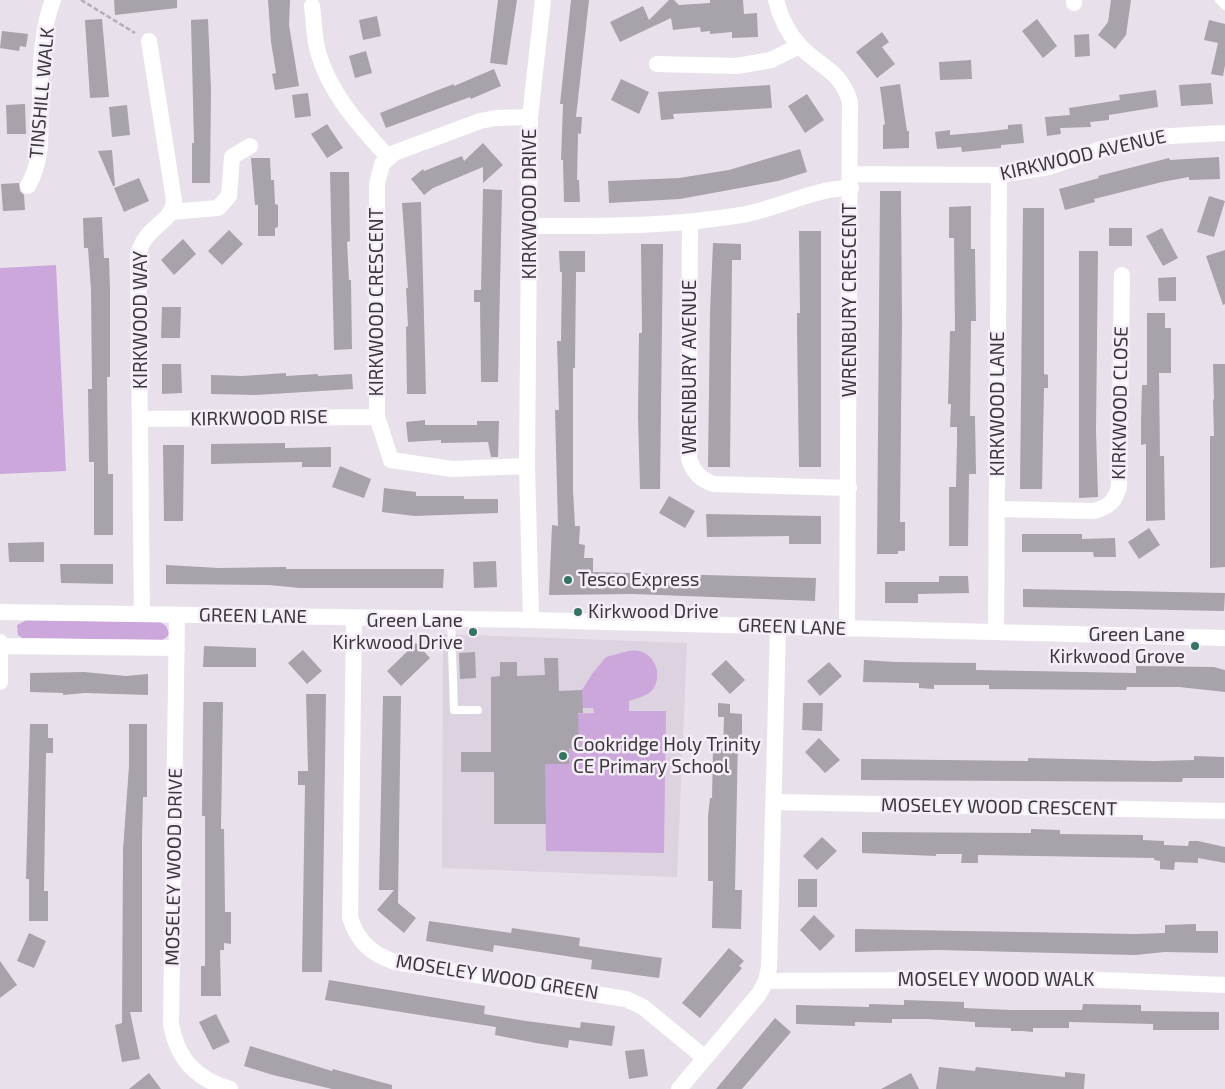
<!DOCTYPE html>
<style>
body{margin:0}
canvas{display:block;background:#e8e1eb}
</style>
<canvas width="1225" height="1089"></canvas>
<script>
const c = document.querySelector('canvas').getContext('2d');
c.lineJoin = 'round';
function fillPath(path, color) { c.fillStyle = color; c.fill(path, 'evenodd'); }
function trace(path, color, width, dash) { c.strokeStyle = color; c.lineWidth = width; c.lineCap = dash ? 'butt' : 'round'; c.setLineDash(dash || []); c.stroke(path); }
function drawText(font, color, halo, rows, align = 'center') {
  c.font = font + ' "Exo 2",sans-serif'; c.lineWidth = 5; c.setLineDash([]); c.textBaseline = 'middle'; c.strokeStyle = halo; c.fillStyle = color; for (const [text, x, y, turn = 0] of rows) {
    c.save(); c.translate(x, y); c.rotate((+turn || 0) * Math.PI / 180); c.textAlign = isNaN(turn) ? turn : align; if (halo) c.strokeText(text, 0, 0); c.fillText(text, 0, 0); c.restore();
  }
}
fillPath(new Path2D(`
 M443,634L687,643L677,877L442,868Z`), '#dcd2e0');
fillPath(new Path2D(`
 M56,265L66,471L0,474V268Z
 M27,620L160,622L166,626L169,633L167,637L162,640L22,638L18,635L17,625Z
 M628,651C631,651 636,650 639,651C655,654 663,676 653,689C648,696 637,698 629,701V711H666L664,853L546,851L545,785L539,764H569V749L579,748V735H568L565,714L594,713L593,708H582V690L592,674L606,657Z`), '#cca7db');
fillPath(new Path2D(`
 M114,0H177V8L115,15Z
 M268,0H290L289,25L299,86L275,90L272,74L276,73L271,42Z
 M498,0H517L507,65L490,63Z
 M571,0H589L576,117H582L581,134L578,133L577,180H579L580,202H564L563,160H561L563,104H560Z
 M669,0H674L679,5L710,3V0H743L744,14L757,13L758,37L732,38V32L710,34V31L701,32L700,27L673,30L671,18L620,42L610,22L643,6L649,20Z
 M1111,0H1131L1126,35L1115,49L1098,35L1108,22Z
 M377,16L381,36L363,40L359,20Z
 M102,19L109,97L90,98L85,20Z
 M208,19L211,89L210,183H192V143H194L191,20Z
 M1037,19L1057,46L1043,58L1022,31Z
 M1209,20L1225,24V65L1223,76L1211,74L1218,43L1204,40Z
 M2,31L28,34L26,47L20,46L19,51L0,48Z
 M882,32L889,42L882,47L895,64L877,78L856,52Z
 M1089,34L1090,56L1075,57L1074,35Z
 M366,51L372,73L355,78L349,56Z
 M971,60L972,79L940,80L939,62Z
 M494,69L501,86L471,99L470,97L386,128L380,113L438,90L454,84V86Z
 M621,79L649,92L639,114L611,100Z
 M1211,83L1213,104L1181,106L1179,85Z
 M900,84L907,131H909V148L883,149V125L885,124L880,87Z
 M770,85L772,108L673,114L674,119L661,120L658,92Z
 M1156,90L1158,107L1109,115V120L1090,122L1091,127L1060,128L1061,134L1047,136L1045,117L1070,115L1069,108L1120,100L1119,95Z
 M308,93L311,116L295,118L292,95Z
 M807,94L824,120L805,133L788,106Z
 M25,104L26,134H7L6,105Z
 M127,105L130,135L112,137L109,107Z
 M327,124L343,148L327,158L311,134Z
 M1022,124L1024,143L1001,145V148L962,152L961,147L937,149L935,132L950,130V135L984,132L1008,129V125Z
 M483,143L503,165L483,183V167L433,188L424,195L411,179L423,169L424,171L462,156L464,161Z
 M800,149L807,172L778,181L680,199L609,203L608,181L679,178L729,170Z
 M112,150L115,186H113L98,151Z
 M1219,157L1220,179L1189,180V177L1162,182L1094,199L1095,202L1065,210L1059,189L1099,178L1098,176L1169,158L1170,160Z
 M251,158H270L271,180H274L275,204L278,205V227L275,228V236H258V205H255Z
 M330,172H349L350,241L347,242L349,280H351L352,349L334,350Z
 M139,178L149,201L124,212L114,188Z
 M19,183L20,191L24,195L25,210L3,211L1,184Z
 M483,189L502,190L498,382H481L480,302H474V290H481Z
 M880,191H901L902,320L900,522H905V551H898V554H877Z
 M1209,196L1225,201L1214,237L1197,232Z
 M421,202L426,394H407L406,327L408,326L406,288H408L402,203Z
 M971,206V249H975L976,321H971L970,416H975L976,474H969L968,546H949V487H956L957,440V427H950L951,404H948L950,331H955L954,238H949V207Z
 M1023,208H1044V374L1048,375V388H1044L1042,489H1020Z
 M102,217L104,258H109L110,289V377H107L108,474H113V535H94V462H89L88,389H92L91,290L88,248H84L83,218Z
 M1109,228H1132V246H1109Z
 M1162,228L1178,258L1163,266L1146,236Z
 M229,230L243,244L222,265L208,251Z
 M799,231H821V467H799L797,329V313H800Z
 M183,239L196,254L174,275L161,260Z
 M713,243L741,244V260H732L730,467H708L710,312Z
 M641,244H663L660,489H640L638,416L639,333H642Z
 M1225,250V304L1223,305L1206,256Z
 M559,251H585V272H576L575,368H573V490L575,526H580L579,544L585,545L584,558H593V572L816,578L815,601L633,594L549,595L552,525L558,526L555,410H559L557,341H561L562,272H560Z
 M1079,251H1098L1096,430L1098,497L1079,498Z
 M1176,277V301H1159L1158,278Z
 M162,307H181L180,338H161Z
 M1147,313H1165V328H1171V373H1159L1160,456H1164L1165,520L1146,521V444L1141,445V421L1142,385H1147Z
 M162,364H181L182,393L162,394Z
 M1213,364H1225V567L1210,568V436H1214L1213,400L1214,399Z
 M286,373V376L318,374V376L352,374L353,389L256,395L211,394V375L242,376Z
 M425,420V425H477V421H499L498,457H491L488,442L441,443V440L408,442L406,422Z
 M285,443V448L331,447V467H302V462L211,464V444Z
 M163,445H184L183,521H164Z
 M340,466L371,479L364,498L332,487Z
 M384,488L416,492V496H464V499H498V513L414,516L382,512Z
 M669,496L695,511L685,528L659,513Z
 M706,514L821,516V544H789V536L707,537Z
 M1149,528L1160,545L1139,559L1128,542Z
 M1022,534H1082V539L1115,538L1116,557H1094L1093,552H1022Z
 M44,542V562H9L8,543Z
 M496,561L497,587L474,588L473,562Z
 M60,564H113V584L61,583Z
 M166,565L219,568L286,567V569H444L443,588H300L269,585L166,584Z
 M939,576H968L969,593L918,594V603H885V582H939Z
 M1023,589L1225,593L1224,611L1023,607Z
 M416,643L430,658L401,686L387,671Z
 M204,646L256,648V667H203Z
 M303,650L322,671L307,684L288,663Z
 M475,652L476,678L460,679L459,653Z
 M544,658H558L559,691L582,690L583,713H578L579,748L569,749V764H545L546,824H494V772H461V752H491V677L500,676V662H517V676L545,675Z
 M726,660L745,680L730,694L711,674Z
 M864,660L895,662L976,663V670L1136,673V666L1214,667L1225,670V692L1179,687H1127L1126,690L989,689V685H934V689L919,688V683L863,682Z
 M829,662L842,676L820,696L807,681Z
 M84,672L126,676L148,674V695L85,693L63,695V693L30,692V673Z
 M306,694H326L322,972H302L305,785H298V771H308Z
 M383,696H401L398,903L416,918L404,933L377,910L394,890H379Z
 M203,702H223L221,829H224L225,912H231V944L224,943V950H220L221,996H201V966H205V816H202Z
 M718,703L730,704V713L742,714V737H738L735,890H742L741,929L712,928L713,881H708V816L710,798H712L713,748L723,749L724,717H718Z
 M803,703H823L822,731L802,730Z
 M30,724H48V738H53V753H46L44,891H48V921H29V879H26Z
 M129,724H147V797H143L142,839V1012H130L140,1059L122,1062L115,1025L122,1023L123,850L129,766Z
 M819,738L840,760L825,773L805,752Z
 M1194,756L1224,757V778H1183L1182,782L861,780V759L1028,761V758L1153,761L1194,760Z
 M1031,829L1060,830V834L1143,835V840L1164,841V845L1188,846L1189,841H1198L1225,847V863L1198,858V863L1175,862L1174,870L1160,869V861L1154,860V858L978,855V863H961L962,854H936V856L862,853V832L1031,833Z
 M822,837L837,851L817,870L803,856Z
 M798,879H817V907H798Z
 M814,915L835,936L820,951L800,930Z
 M429,921L511,933L512,928L567,936L580,938L579,946L662,958L659,978L591,969L592,960L494,945L493,952L426,941Z
 M1196,924V931H1218V953L1165,952L1135,955L938,950L855,952V929L1135,934L1165,933V925Z
 M29,933L46,941L34,968L17,961Z
 M729,948L744,961L739,966L742,968L700,1018L682,1003Z
 M0,961L17,985L0,998Z
 M329,980L485,1006L484,1014L526,1021L580,1028L581,1022L615,1026L612,1046L569,1040L568,1048L536,1043L495,1035L496,1027L325,1000Z
 M904,1000L964,1002V1008L1011,1010H1082L1083,1004L1141,1005V1011L1219,1012V1030H1153V1024L1069,1022V1028H1033V1032L1022,1031H1011V1028L975,1027V1022L927,1019H892V1023L855,1022V1026L796,1024V1005L869,1007V1004L904,1005Z
 M216,1014L230,1042L213,1050L199,1022Z
 M775,1018L791,1032L742,1089H716Z
 M250,1046L332,1071L333,1069L392,1085V1089H332L273,1075L244,1066Z
 M644,1049L648,1076L629,1079L625,1051Z
 M939,1067L975,1071L976,1067L1065,1077V1072L1085,1074L1084,1089H936Z
 M149,1073L161,1089H129Z
 M911,1073L919,1089H881Z`), '#a8a2ab');
trace(new Path2D(`
 M81,0L135,33`), '#b3adb5', 2.5, [5, 2.5]);
trace(new Path2D(`
 M1219,0L1225,6
 M451,619L454,710H478`), '#fff', 8);
trace(new Path2D(`
 M776,0C780,16 788,33 799,45C819,67 841,70 850,102L847,629
 M1074,3V0
 M312,6C314,21 314,37 318,52C330,94 359,125 388,157
 M657,64L737,66L771,60L799,46
 M851,174L999,175L1049,167L1101,149L1153,137L1225,133
 M28,186C44,158 40,130 40,99C40,70 42,27 53,0
 M171,212L218,208L229,196L232,157L250,146
 M690,222L689,459C694,473 701,480 714,484L849,488
 M530,226C601,226 670,227 741,215C779,209 812,188 851,188
 M141,419L377,417
 M527,466L452,469L391,460L377,417V184L382,164L394,153L480,121L496,118L530,117
 M997,509L1094,511C1108,507 1115,502 1119,487L1122,275
 M0,612L531,620L1225,638
 M142,613L138,256C144,225 173,224 174,200L149,41
 M177,615L171,1024C177,1059 196,1079 230,1089
 M354,618L350,917C357,941 371,954 395,962L626,999L643,1007L705,1058
 M531,620L527,466L530,117L543,0
 M996,632L999,175
 M0,642V682
 M0,646L177,648
 M774,802L1225,811
 M766,981L1078,979L1225,985
 M679,1089L759,994L766,981L769,967L778,627`), '#fff', 16);
for (const [x, y, r, color] of [
 [568,580,5,"#357462"],
 [578,612,5,"#357462"],
 [473,632,5,"#357462"],
 [1195,646,5,"#357462"],
 [563,756,5,"#357462"]
]) { const dot = new Path2D(); dot.arc(x, y, r, 0, 2 * Math.PI); c.fillStyle = color; c.fill(dot); trace(dot, '#f5eef8', 2); }
drawText('19px', '#3b383c', '#f5eef8', [
 ["TINSHILL WALK",42,93,-85],
 ["KIRKWOOD AVENUE",1083,155,-13],
 ["KIRKWOOD DRIVE",530,204,-90],
 ["WRENBURY CRESCENT",850,300,-90],
 ["KIRKWOOD CRESCENT",377,302,-90],
 ["KIRKWOOD WAY",141,320,-90],
 ["WRENBURY AVENUE",690,367,-90],
 ["KIRKWOOD CLOSE",1120,403,-89],
 ["KIRKWOOD LANE",998,404,-90],
 ["KIRKWOOD RISE",259,418,-1],
 ["GREEN LANE",253,616,1],
 ["GREEN LANE",792,627,2],
 ["MOSELEY WOOD CRESCENT",999,807,1],
 ["MOSELEY WOOD DRIVE",174,867,-89],
 ["MOSELEY WOOD GREEN",497,977,9],
 ["MOSELEY WOOD WALK",996,980]
]);
drawText('19px', '#3b383c', '#f5eef8', [
 ["Tesco Express",578,580],
 ["Kirkwood Drive",588,612],
 ["Green Lane",463,621,"right"],
 ["Kirkwood Drive",463,643,"right"],
 ["Green Lane",1185,635,"right"],
 ["Kirkwood Grove",1185,657,"right"],
 ["Cookridge Holy Trinity",573,745],
 ["CE Primary School",573,767]
], 'left');
</script>
